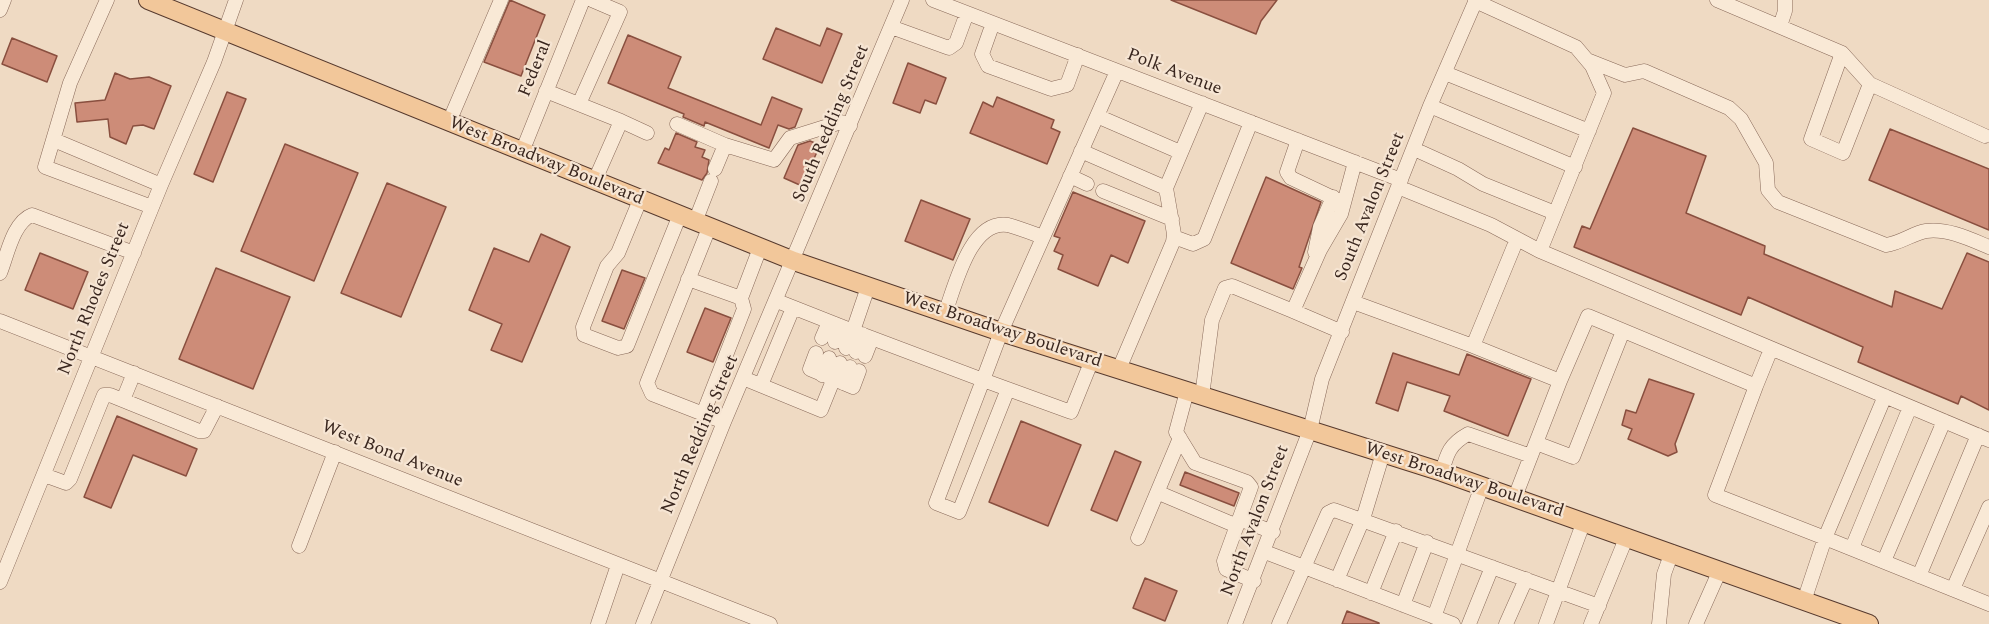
<!DOCTYPE html>
<style>
body{margin:0}
canvas{display:block;background:#efdac3}
</style>
<canvas width="1989" height="624"></canvas>
<script>
const c = document.querySelector('canvas').getContext('2d');
c.lineJoin = 'round';
function fillPath(path, color) { c.fillStyle = color; c.fill(path, 'evenodd'); }
function trace(path, color, width, dash) { c.strokeStyle = color; c.lineWidth = width; c.lineCap = dash ? 'butt' : 'round'; c.setLineDash(dash || []); c.stroke(path); }
function drawText(font, color, halo, rows, align = 'center') {
  c.font = font + ' Spectral,serif'; c.lineWidth = 4.5; c.setLineDash([]); c.textBaseline = 'middle'; c.strokeStyle = halo; c.fillStyle = color; for (const [text, x, y, turn = 0] of rows) {
    c.save(); c.translate(x, y); c.rotate((+turn || 0) * Math.PI / 180); c.textAlign = isNaN(turn) ? turn : align; if (halo) c.strokeText(text, 0, 0); c.fillText(text, 0, 0); c.restore();
  }
}
const building = new Path2D(`
 M510,0L545,15L521,76L484,62Z
 M1171,0H1277L1261,21L1256,34Z
 M776,28L820,46L827,28L842,34L822,83L763,59Z
 M628,35L681,57L668,88L761,125L772,97L802,109L795,127L789,129L778,125L769,148L705,122L704,126L683,117L684,114L608,83Z
 M12,38L57,56L47,82L2,64Z
 M908,63L946,78L936,104L925,100L920,113L893,103Z
 M115,73L130,79L149,77L171,86L154,129L143,125L133,126L126,144L110,137L108,119L77,122L75,103L105,100Z
 M227,92L246,99L213,182L194,174Z
 M997,97L1054,120L1051,128L1060,132L1047,164L970,133L983,102L993,107Z
 M1633,128L1706,156L1686,213L1765,246L1764,254L1892,307L1895,291L1942,309L1967,253L1989,262V410L1961,396L1958,404L1858,362L1863,347L1748,297L1741,315L1574,247L1582,226L1590,229Z
 M1890,129L1989,169V230L1869,180Z
 M676,133L697,142L695,147L705,150L702,157L709,160L707,173L702,180L658,163L665,148L669,150Z
 M810,141L820,145L802,186L784,178L798,145Z
 M285,144L358,173L314,281L241,251Z
 M1266,177L1321,202L1299,267L1302,268L1293,289L1231,263Z
 M387,183L446,207L401,317L341,293Z
 M1073,192L1145,221L1128,263L1111,255L1098,286L1058,269L1063,255L1054,251L1060,238L1054,236Z
 M921,200L970,219L953,260L905,241Z
 M541,234L570,247L522,362L491,350L502,324L469,310L494,248L529,262Z
 M40,253L88,272L73,309L25,290Z
 M216,268L290,297L253,389L179,359Z
 M622,270L645,278L624,329L602,321Z
 M705,308L731,318L713,362L687,352Z
 M1393,353L1459,375L1467,354L1531,379L1508,436L1444,411L1450,396L1407,382L1398,411L1376,403Z
 M1649,379L1694,394L1675,444L1677,452L1668,456L1628,439L1632,429L1622,425L1626,410L1636,413Z
 M117,416L197,449L186,476L133,455L111,508L84,497Z
 M1021,421L1081,445L1048,526L989,502Z
 M1115,451L1141,462L1117,521L1091,510Z
 M1185,472L1239,493L1234,506L1180,485Z
 M1145,578L1177,591L1165,621L1133,608Z
 M1347,611L1379,623V624H1342Z`);
fillPath(building, '#cd8c78');
trace(building, '#894f3f', 1.5);
const minor = new Path2D(`
 M107,0L70,83L45,167L152,207
 M933,0L1401,180
 M1717,0L1842,53L1870,84L1985,136
 M1475,1L1576,47L1592,66L1604,93L1540,251
 M0,10L4,0
 M993,23L982,54L988,66L1051,89L1067,85L1078,55
 M1780,26L1785,11V0
 M891,27L949,48L956,43L967,13
 M1842,53L1811,139L1843,153L1870,84
 M1587,60L1625,75L1644,71L1729,108L1741,119L1766,163L1768,190L1778,202L1886,245C1901,243 1913,233 1926,231C1947,228 1970,239 1989,247
 M1445,73L1589,131
 M546,91L621,121L595,180
 M579,104L620,12L592,0
 M1430,106L1575,167
 M1097,116L1180,152
 M621,121L647,133
 M449,122L501,0
 M677,124L725,145
 M54,140L161,185
 M1298,140L1287,172L1291,178L1344,203
 M1414,149L1458,169L1483,184L1555,213
 M1081,151L1166,188
 M522,152L583,0
 M715,169L725,145L774,160L790,138L841,122L850,126
 M1070,176L1087,184
 M1398,187L1491,225L1540,251L1989,440
 M1103,191L1172,219
 M640,200L618,253L607,266L583,327L584,335L618,348L627,346L679,217
 M695,222L711,181
 M709,228L647,383L652,394L724,422
 M1174,237L1193,244L1204,239L1251,122
 M1315,252L1320,227L1333,197
 M0,273C7,256 13,222 32,215L134,253
 M688,279L741,298
 M868,287L853,331L983,380L936,503L959,512L1008,389
 M777,301L853,331L846,348
 M1353,302L1473,346L1517,239
 M945,313C955,287 970,219 1008,225C1019,228 1032,233 1043,237
 M0,321L770,624
 M1342,332L1293,311L1320,250L1341,214L1355,162
 M822,338L829,322
 M835,342L841,326
 M1473,346L1560,381L1515,497
 M856,352L862,334
 M816,353L810,369L853,387L859,371
 M865,356L872,338
 M1092,360L1071,412L983,380L1001,332L1117,71
 M1119,369L1173,242L1174,234L1166,188L1202,103
 M822,375L829,358
 M743,378L821,410L840,363
 M1560,381L1588,316L1756,386L1715,495L1825,538L1804,601
 M843,383L850,367
 M761,385L793,308
 M1756,386L1771,349
 M1187,391L1176,432L1195,463L1247,482L1251,487L1224,561L1226,569L1254,581
 M1202,396L1212,320L1225,288L1232,286L1293,311
 M1885,396L1825,538L1989,604
 M123,400L134,373
 M703,414L744,309L741,298L760,248
 M1536,443L1573,457L1623,331
 M1442,472C1447,453 1450,444 1468,434L1531,456
 M44,475L66,483L70,479L104,395H110L199,431H204L217,406
 M1159,493L1237,526
 M1239,519L1273,532
 M1138,538L1180,438
 M299,546L335,452
 M1852,548L1910,407
 M1265,552L1453,624
 M1884,561L1944,421
 M1919,576L1978,435
 M1337,580L1363,519L1383,453
 M0,582L161,185L214,62L236,0
 M1953,589L1989,507
 M1371,593L1396,531
 M1403,605L1427,542
 M1434,617L1482,486
 M598,624L618,565
 M643,624L724,422L902,0
 M1235,624L1310,430L1322,379L1430,106L1476,0
 M1279,624L1328,513L1334,510L1599,606
 M1469,624L1492,567
 M1506,624L1526,579
 M1546,624L1584,521
 M1591,624L1627,536
 M1659,624L1664,574L1672,552
 M1696,624L1720,570`);
const major = new Path2D(`
 M148,0L794,261L1001,332L1442,472L1869,624`);
trace(minor, '#896a5a', 15);
trace(major, '#573a2e', 20);
trace(minor, '#f9e9d6', 14);
trace(major, '#f2c79a', 18);
drawText('18px', '#39261e', '#f6e5d3', [
 ["Federal",536,69,-68],
 ["Polk Avenue",1174,73,21],
 ["South Redding Street",832,124,-67],
 ["West Broadway Boulevard",546,162,22],
 ["South Avalon Street",1371,207,-68],
 ["North Rhodes Street",95,299,-68],
 ["West Broadway Boulevard",1002,331,18],
 ["North Redding Street",701,435,-67],
 ["West Bond Avenue",392,455,22],
 ["West Broadway Boulevard",1464,481,18],
 ["North Avalon Street",1256,521,-69]
]);
</script>
